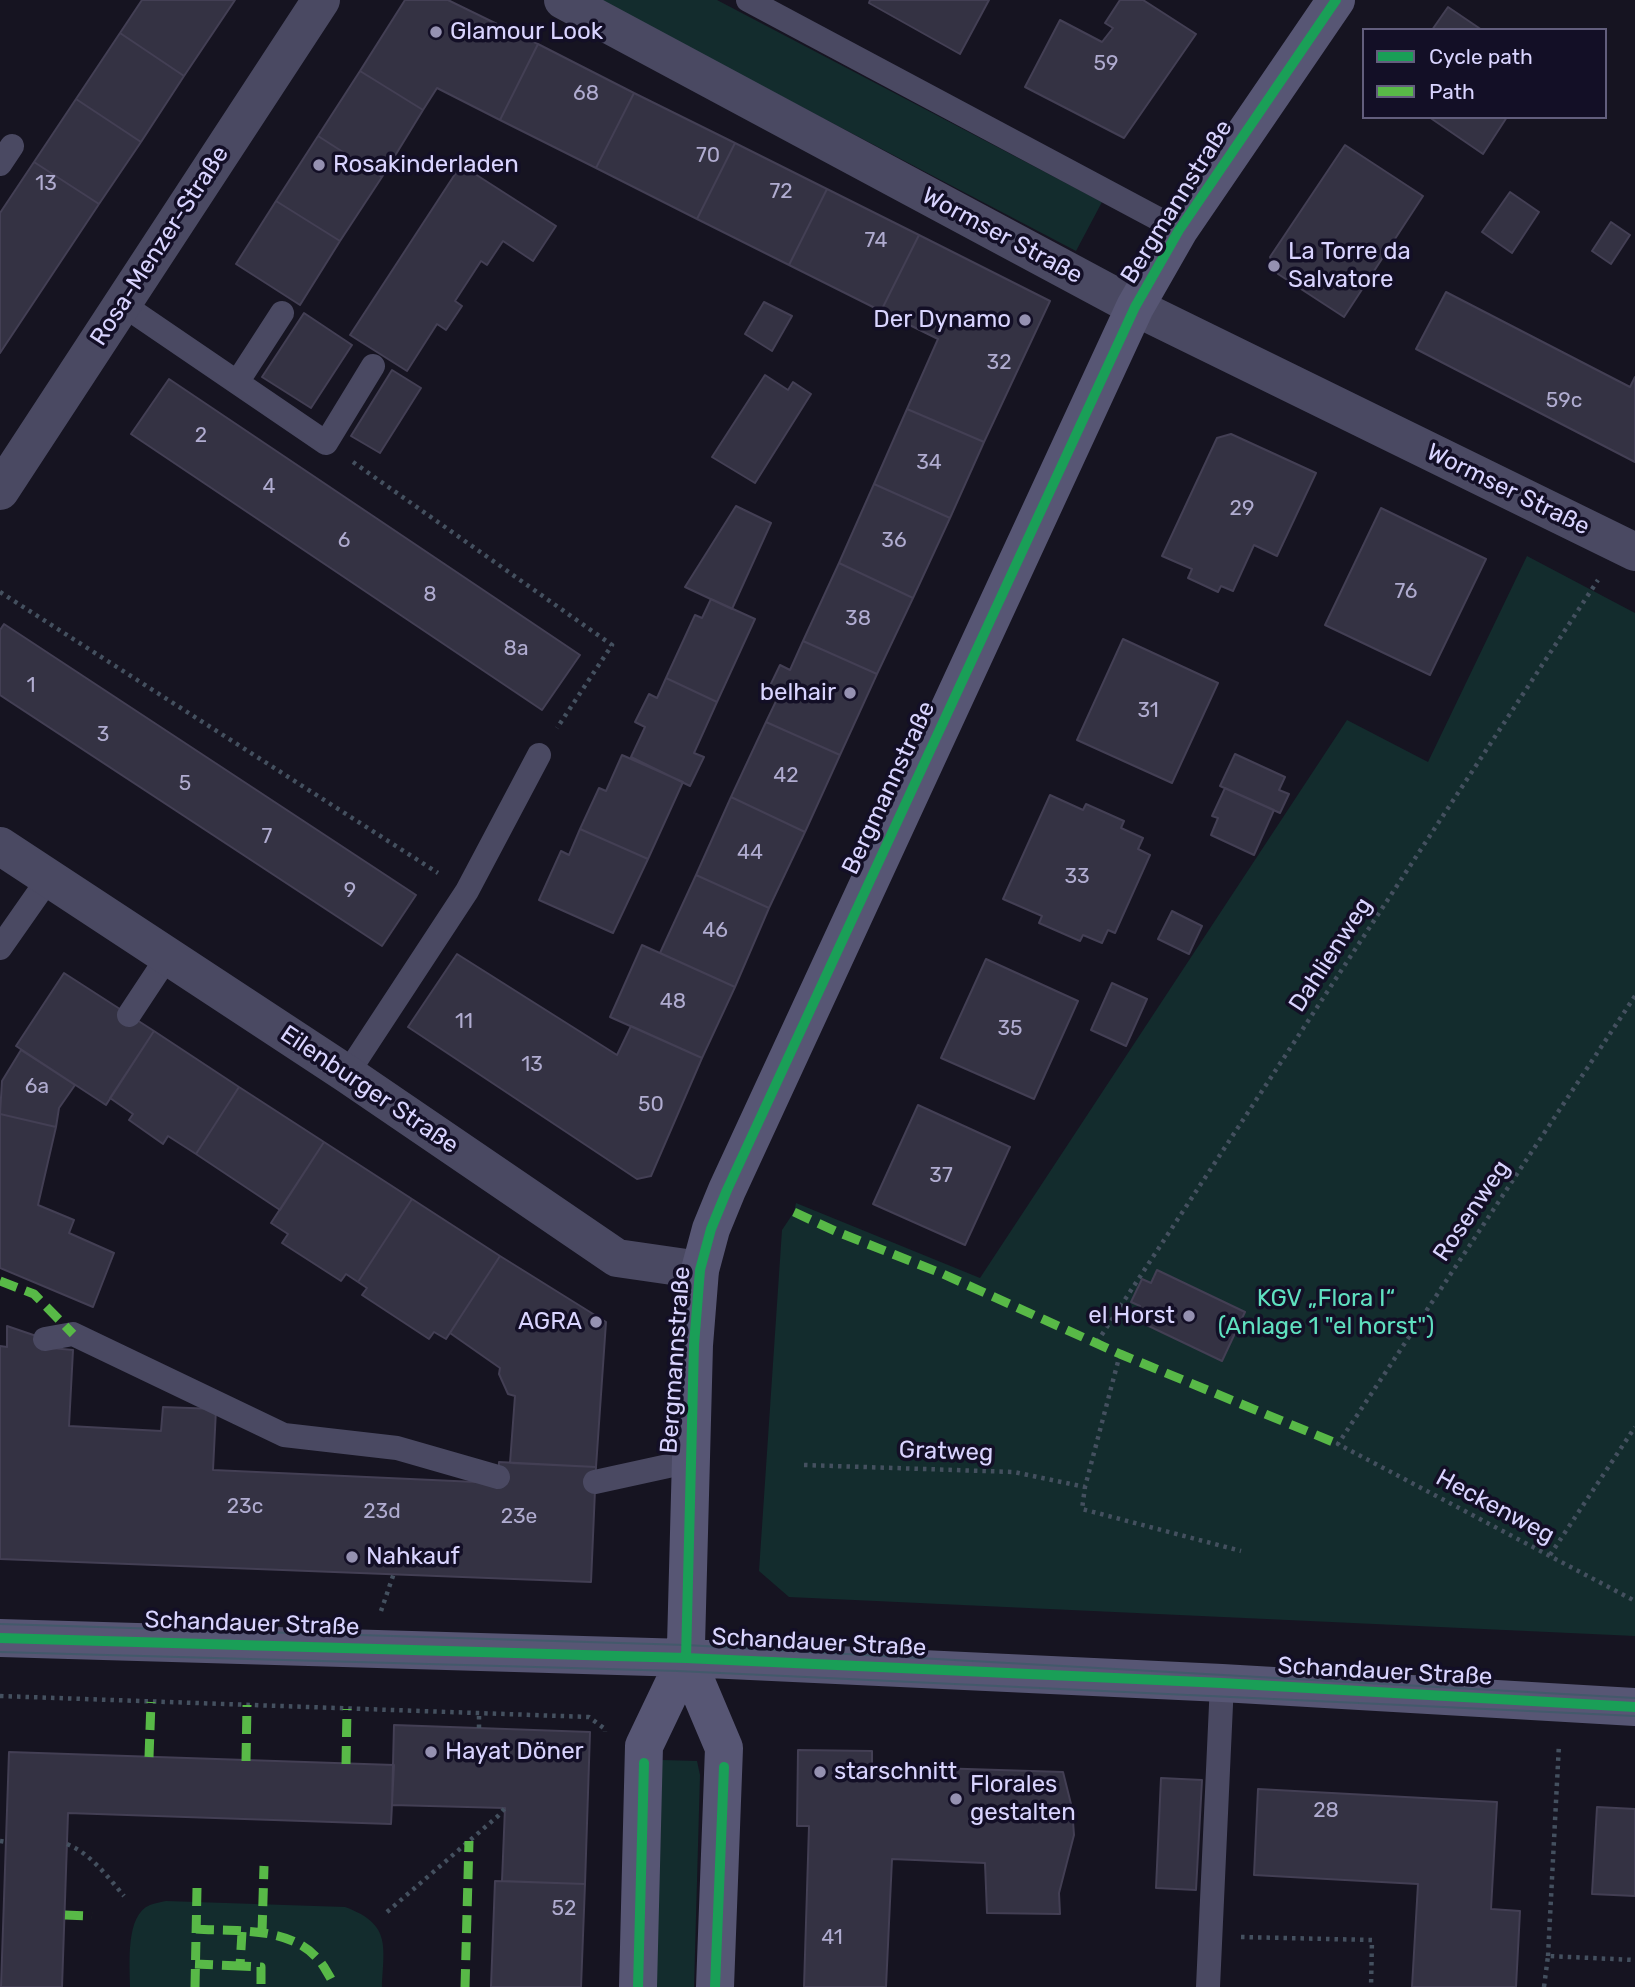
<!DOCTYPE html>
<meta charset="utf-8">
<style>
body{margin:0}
#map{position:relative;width:1635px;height:1987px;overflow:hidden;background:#161421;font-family:Rubik,sans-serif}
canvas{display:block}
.legend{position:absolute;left:1362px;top:28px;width:245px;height:91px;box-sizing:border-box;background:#130f26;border:2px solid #625e7d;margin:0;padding:9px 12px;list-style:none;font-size:21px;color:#d9d4ff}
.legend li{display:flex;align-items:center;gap:14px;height:35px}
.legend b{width:35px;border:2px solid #625e7d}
</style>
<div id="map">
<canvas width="1635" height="1987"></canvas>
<ul class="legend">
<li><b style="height:9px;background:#1a9f57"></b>Cycle path</li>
<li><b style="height:9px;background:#58b947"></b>Path</li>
</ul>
</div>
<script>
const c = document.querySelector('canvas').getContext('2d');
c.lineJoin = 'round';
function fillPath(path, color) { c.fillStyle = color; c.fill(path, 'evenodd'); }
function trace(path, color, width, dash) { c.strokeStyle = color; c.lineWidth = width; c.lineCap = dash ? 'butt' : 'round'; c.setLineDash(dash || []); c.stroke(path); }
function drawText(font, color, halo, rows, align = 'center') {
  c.font = font + ' Rubik,sans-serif'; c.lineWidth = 7; c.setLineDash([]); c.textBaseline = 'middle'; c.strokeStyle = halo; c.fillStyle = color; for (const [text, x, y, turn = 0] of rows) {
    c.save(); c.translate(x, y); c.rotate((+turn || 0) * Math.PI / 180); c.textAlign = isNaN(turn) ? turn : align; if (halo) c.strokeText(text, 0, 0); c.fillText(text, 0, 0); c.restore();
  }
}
fillPath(new Path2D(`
 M598,0H717L1102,202L1076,251Z
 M1527,556L1635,613V1636L789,1597L759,1571L782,1230L794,1212L796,1203L980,1278L1347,720L1428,762Z
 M662,1760L697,1761L700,1775L694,1987H651Z
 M166,1901L345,1907C391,1924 384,1945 382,1987H130C130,1965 125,1915 150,1905C155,1903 161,1902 166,1901Z`), '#132c2d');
const building = new Path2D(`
 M142,0H235L184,76L120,33Z
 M405,0H448L538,44L500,120L437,88L423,110L360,71Z
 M870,0H989L960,54L869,3Z
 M1120,0H1143L1196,34L1124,138L1025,87L1060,20L1102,42L1113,28L1105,23Z
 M1448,7L1482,30H1432Z
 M120,33L184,76L141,142L76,99Z
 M538,44L634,93L596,168L500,120Z
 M360,71L423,110L382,177L318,136Z
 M634,93L735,143L697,219L596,168Z
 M76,99L141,142L99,204L34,162Z
 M1429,117H1507L1483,154Z
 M318,136L382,177L340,241L276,201Z
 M735,143L827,189L789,265L697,219Z
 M1345,145L1423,196L1344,317L1278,274L1270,257Z
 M34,162L99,204L0,353V213Z
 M461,165L556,226L533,261L503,241L487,265L481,261L455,301L462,306L446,330L437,324L407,371L350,335Z
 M827,189L919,235L881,311L789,265Z
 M1510,192L1539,212L1512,253L1482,232Z
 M276,201L340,241L300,305L236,264Z
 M1611,222L1630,235L1611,264L1592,251Z
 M919,235L1050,301L984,442L907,409L938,339L881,311Z
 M1446,292L1630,387L1635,377V462L1416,349Z
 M764,302L792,316L772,351L745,334Z
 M304,313L352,345L311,408L262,377Z
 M392,370L421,388L380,453L351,436Z
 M765,375L788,390L793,382L811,394L755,483L712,457Z
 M169,379L580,655L542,710L131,434Z
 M907,409L984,442L950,518L874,484Z
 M1231,434L1316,473L1277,556L1254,545L1233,591L1221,586L1218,592L1188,578L1192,569L1162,556L1217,438Z
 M874,484L950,518L913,598L839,563Z
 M736,506L771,523L732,609L685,587Z
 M1381,508L1486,559L1430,675L1325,625Z
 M839,563L913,598L877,674L803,641Z
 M711,599L755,619L717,702L666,678L695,615L702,618Z
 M4,624L416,895L382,946L0,695V630Z
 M1123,639L1218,683L1172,783L1077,740Z
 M803,641L877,674L840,755L766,722L778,697L767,692L780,665L790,670Z
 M666,678L717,702L694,753L704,757L690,786L631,757L645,727L635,722L649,694L657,698Z
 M766,722L840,755L805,832L731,797Z
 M1235,754L1285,777L1279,790L1289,794L1280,813L1220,786Z
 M622,755L683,782L648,859L580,829L599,788L606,791Z
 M1225,788L1274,810L1254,855L1211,835L1218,818L1212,816Z
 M1050,795L1083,810L1086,804L1124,821L1121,828L1143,838L1138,849L1150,855L1115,933L1108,930L1102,943L1083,935L1080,941L1039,923L1042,916L1003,899Z
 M731,797L805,832L769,908L696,875Z
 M580,829L648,859L613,933L539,900L561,851L569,855Z
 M696,875L769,908L735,987L660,953Z
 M1172,911L1202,926L1189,954L1158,939Z
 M642,945L735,987L702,1058L610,1017Z
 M457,954L617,1055L631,1026L702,1058L651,1176L637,1179L408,1027Z
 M986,959L1078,1001L1034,1099L941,1058Z
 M64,973L154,1031L106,1105L16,1046Z
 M1112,983L1147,999L1126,1046L1091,1030Z
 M154,1031L239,1087L196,1154L168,1136L163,1144L129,1120L133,1114L110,1098Z
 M21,1050L75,1085L59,1108L56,1127L0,1114L2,1081Z
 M239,1087L324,1142L280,1210L196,1154Z
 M918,1105L1010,1147L965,1245L873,1204Z
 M0,1114L56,1127L38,1205L74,1220L69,1233L114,1253L93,1307L0,1268Z
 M324,1142L412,1199L358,1282L346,1274L341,1281L282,1243L288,1234L271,1223Z
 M412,1199L500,1256L446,1339L434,1332L429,1339L362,1295L367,1288L358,1282Z
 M500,1256L606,1322L596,1467L510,1463L515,1396L508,1394L499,1374L500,1368L450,1333Z
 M1157,1270L1245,1312L1222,1361L1134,1319L1140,1306L1131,1302L1142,1279L1151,1283Z
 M7,1326L51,1341V1348L73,1350L69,1426L161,1431L163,1407L216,1409L213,1470L498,1483L499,1462L596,1467L591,1582L0,1559V1346L7,1347Z
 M394,1725L590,1732L585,1884L502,1881L505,1808L392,1805Z
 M798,1750L872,1751V1766L1063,1772L1072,1808L1074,1835L1059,1893L1060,1914L987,1913L985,1863L892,1859L886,1987H804L809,1826H797Z
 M9,1752L394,1765L391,1824L68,1813L62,1987H1Z
 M1161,1778L1202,1780L1196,1890L1156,1888Z
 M1258,1789L1497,1802L1491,1909L1520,1911L1516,1987H1412L1418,1884L1254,1875Z
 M1597,1807L1635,1809V1896L1592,1894Z
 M495,1881L585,1884L581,1987H491Z`);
fillPath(building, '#343243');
trace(building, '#433f54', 2);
trace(new Path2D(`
 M353,462L612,645L557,728
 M0,592L438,873
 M1635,996L1338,1444L1635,1601
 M1097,1342L1598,580
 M1120,1354L1085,1487L1082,1509L1241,1551
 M804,1465L1014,1472L1085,1487
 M1550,1555L1635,1427
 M381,1611L394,1573
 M0,1696L589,1717L605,1729V1732
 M479,1728V1714
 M0,1841L6,1842
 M67,1844C91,1854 107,1876 124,1896
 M387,1912L498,1816L505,1808
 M1241,1937L1372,1940L1371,1987
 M1548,1956L1559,1744
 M1544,1987L1548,1956L1635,1960`), '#44505f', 4.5, [3.5, 5]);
trace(new Path2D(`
 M748,0L1179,230
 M0,164L12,146
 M122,304L326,443L373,366
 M238,381L282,313
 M0,948L49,878
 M129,1015L168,956
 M347,1074L467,891L539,755
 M45,1339L73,1334L284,1435L397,1448L498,1477
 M595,1482L691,1461
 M1208,1987L1222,1683`), '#4a4962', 24);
trace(new Path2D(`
 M563,0L1135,307L1635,552
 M0,491L321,0
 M0,846L347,1074L617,1258L700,1270`), '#4a4962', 38);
trace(new Path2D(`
 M0,1638L686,1658L1222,1683L1635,1707
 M638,1987L644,1746L686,1658
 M715,1987L724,1748L686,1658V1645L694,1345L700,1270L711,1229L727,1190L1135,307L1179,230L1336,0`), '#575674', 38);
trace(new Path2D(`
 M0,1624L686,1645L1635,1698
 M0,1652L678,1671L1635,1716`), '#43596b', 2);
trace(new Path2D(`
 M794,1212L835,1231L943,1274L1120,1354L1338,1444
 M0,1281L34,1294L73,1334
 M149,1757L151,1702
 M246,1761L247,1705
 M346,1764L347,1709
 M65,1915L92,1916
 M196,1929C239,1932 297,1925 324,1967C328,1974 332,1979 334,1987
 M242,1932L240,1966L261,1967V1987
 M262,1933L264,1866
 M195,1964L240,1966
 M195,1987L197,1888
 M465,1987L469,1841`), '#58b947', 9, [18, 9]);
trace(new Path2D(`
 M0,1638L686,1658L1222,1683L1635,1707
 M686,1658L694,1345L700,1270L711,1229L727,1190L1135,307L1179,230L1336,0
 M638,1987L644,1763
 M715,1987L724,1767`), '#1a9f57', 10);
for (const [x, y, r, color] of [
 [436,32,7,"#9591b1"],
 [319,165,7,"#9591b1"],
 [1274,266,7,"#9591b1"],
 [1025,320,7,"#9591b1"],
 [850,693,7,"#9591b1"],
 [1189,1316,7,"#9591b1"],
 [596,1322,7,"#9591b1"],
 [352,1557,7,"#9591b1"],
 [431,1752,7,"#9591b1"],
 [820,1772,7,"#9591b1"],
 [956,1799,7,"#9591b1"]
]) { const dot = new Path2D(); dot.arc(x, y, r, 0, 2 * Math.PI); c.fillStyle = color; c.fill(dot); trace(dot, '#130f26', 2.5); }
drawText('21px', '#b0acd0', null, [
 ["59",1106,64],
 ["68",586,94],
 ["70",708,156],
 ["13",46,184],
 ["72",781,192],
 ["74",876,241],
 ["32",999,363],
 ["59c",1564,401],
 ["2",201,436],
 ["34",929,463],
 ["4",269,487],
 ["29",1242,509],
 ["6",344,541],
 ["36",894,541],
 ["76",1406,592],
 ["8",430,595],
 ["38",858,619],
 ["8a",516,649],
 ["1",31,686],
 ["31",1148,711],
 ["3",103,735],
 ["42",786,776],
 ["5",185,784],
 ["7",267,837],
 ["44",750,853],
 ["33",1077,877],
 ["9",350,891],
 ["46",715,931],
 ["48",673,1002],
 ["11",464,1022],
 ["35",1010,1029],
 ["13",532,1065],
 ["6a",37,1087],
 ["50",651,1105],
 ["37",941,1176],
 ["23c",245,1507],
 ["23d",382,1512],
 ["23e",519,1517],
 ["28",1326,1811],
 ["52",564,1909],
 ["41",832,1938]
]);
drawText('24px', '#d9d4ff', '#130f26', [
 ["Glamour Look",450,32],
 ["Rosakinderladen",333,165],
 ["La Torre da",1288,252],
 ["Salvatore",1288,280],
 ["Der Dynamo",1011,320,"right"],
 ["belhair",836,693,"right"],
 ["el Horst",1175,1316,"right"],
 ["AGRA",582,1322,"right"],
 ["Nahkauf",366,1557],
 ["Hayat Döner",445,1752],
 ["starschnitt",834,1772],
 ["Florales",970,1785],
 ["gestalten",970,1813]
], 'left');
drawText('24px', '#d9d4ff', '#130f26', [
 ["Bergmannstraße",1177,202,-58],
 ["Wormser Straße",1002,236,28],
 ["Rosa-Menzer-Straße",160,246,-57],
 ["Wormser Straße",1508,490,26],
 ["Bergmannstraße",889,788,-65],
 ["Dahlienweg",1331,955,-57],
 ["Eilenburger Straße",369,1090,34],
 ["Rosenweg",1472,1211,-56],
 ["Bergmannstraße",676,1360,-86],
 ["Gratweg",946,1452,2],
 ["Heckenweg",1495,1507,28],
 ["Schandauer Straße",252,1624,2],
 ["Schandauer Straße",819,1643,3],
 ["Schandauer Straße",1385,1672,3]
]);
drawText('24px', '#5fe0c0', '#130f26', [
 ["KGV „Flora I“",1326,1299],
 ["(Anlage 1 \"el horst\")",1326,1327]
]);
</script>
